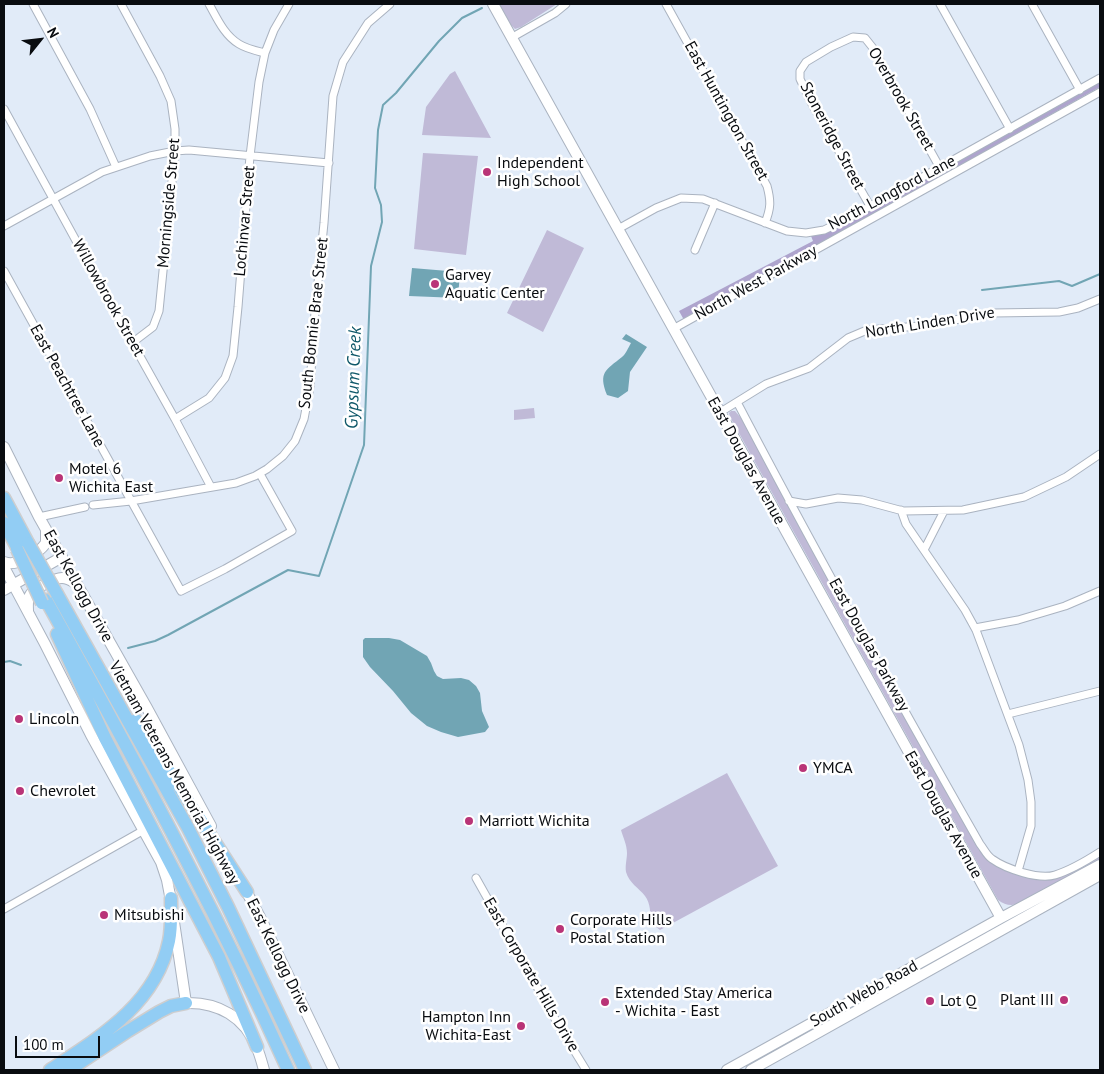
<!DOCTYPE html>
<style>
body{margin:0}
#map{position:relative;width:1104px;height:1074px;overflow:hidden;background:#e1ebf8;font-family:"PT Sans",sans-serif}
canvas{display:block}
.frame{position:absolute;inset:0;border:5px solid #090c10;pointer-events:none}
.north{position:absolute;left:15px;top:15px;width:50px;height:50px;-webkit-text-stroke:4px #fff;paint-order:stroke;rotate:61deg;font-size:14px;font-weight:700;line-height:20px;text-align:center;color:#090c10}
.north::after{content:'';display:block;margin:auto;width:18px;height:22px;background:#090c10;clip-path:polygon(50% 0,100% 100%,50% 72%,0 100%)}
.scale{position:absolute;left:15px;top:1036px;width:85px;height:22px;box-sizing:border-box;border:2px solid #090c10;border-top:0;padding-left:6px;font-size:15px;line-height:18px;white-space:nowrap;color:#090c10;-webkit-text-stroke:4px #fff;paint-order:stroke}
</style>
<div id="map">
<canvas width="1104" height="1074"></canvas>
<div class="frame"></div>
<div class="north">N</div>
<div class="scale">100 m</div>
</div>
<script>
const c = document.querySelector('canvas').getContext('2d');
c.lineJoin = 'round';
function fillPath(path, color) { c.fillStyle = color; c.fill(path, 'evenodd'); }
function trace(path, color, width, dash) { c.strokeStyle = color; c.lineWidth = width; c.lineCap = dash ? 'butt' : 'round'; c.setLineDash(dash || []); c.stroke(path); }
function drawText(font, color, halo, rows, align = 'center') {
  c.font = font + ' "PT Sans",sans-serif'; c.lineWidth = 5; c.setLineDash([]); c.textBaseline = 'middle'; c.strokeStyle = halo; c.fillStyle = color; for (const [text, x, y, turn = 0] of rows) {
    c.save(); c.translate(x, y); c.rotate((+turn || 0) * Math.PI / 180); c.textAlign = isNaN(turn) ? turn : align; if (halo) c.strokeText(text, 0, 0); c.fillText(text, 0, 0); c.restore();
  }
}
fillPath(new Path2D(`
 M499,4H557L521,27L515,29L511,25Z
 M455,71L491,138L422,135L426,107L450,74Z
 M423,153L478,156L466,255L414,249Z
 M547,230L584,248L543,332L507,313Z
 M534,408L535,418L514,420V410Z
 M731,411H735L741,418L973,838L994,863L1006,870L1031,878L1043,879L1100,856V862L1022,903C1012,906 1006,906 998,900L730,417L729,413Z
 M727,773L778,866L660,930L651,923C650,913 651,904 645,896C639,888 629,883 626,872C625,865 627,859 627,853C627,845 623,837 621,830Z`), '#c0bad7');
fillPath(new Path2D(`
 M1100,82V87L684,320L679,311L813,241L811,236L827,232Z`), '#aea4cd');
fillPath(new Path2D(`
 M412,268L460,272L458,298L409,296Z
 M626,334L647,347L630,372L628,391L618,398L607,395C598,372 606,370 622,357C626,354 628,348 631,343L622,339Z
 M365,638H389L400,640L427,656L431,663L434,671L437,676L443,679L461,678L469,680L476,686L480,693L482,711L489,727L485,732L458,737L441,732L427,726L411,713L393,691L370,667L363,657V640Z`), '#71a5b4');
trace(new Path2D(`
 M982,290L1059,281L1072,286L1100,274
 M128,648L155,641L168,635L288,570L319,576L364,445L371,266L382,222L381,205L375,188L378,130L383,105L396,93L439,41L462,18L482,8
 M4,662L10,661L21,665`), '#71a5b4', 2);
const street = new Path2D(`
 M33,4L90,109L116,167
 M121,4L160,76L171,101L175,129V151L159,311L153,327L132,343
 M209,4C217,18 224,35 239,44C247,49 257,51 265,53
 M666,4L767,186C771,201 771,208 765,223
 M940,4L1010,129
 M1032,4L1080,90
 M511,38L555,13L566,4
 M4,109L109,301L175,419L211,487
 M870,206L812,104L800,79V71L806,62L831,47L853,37L865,38L873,48L940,168
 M4,226L102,172L150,156L175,151L189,150L329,163
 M618,229L656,208L681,198L703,199L787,231L806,233L824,230L851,217L1100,78
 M695,250L715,203
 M4,271L181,591L225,569L292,531L260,474
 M673,329L1100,92
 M737,402C815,551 897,698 980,844C984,849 987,856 992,859C1006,869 1039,880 1055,875C1071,870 1086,861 1100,852
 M719,413L766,384L809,368L848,338L867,330L920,326L994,313L1059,312L1078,308L1100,299
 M175,419L209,398L225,378L233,356L238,307L250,156L259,82L265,53L274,30L289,4
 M789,501L806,504L838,498L862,500L903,511L963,510L1024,497L1066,477L1100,454
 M93,505L131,501L236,483L255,476L267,469L283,456L295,441L304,419L310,387L315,312L324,223L333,96L343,62L368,23L390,4
 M901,510L906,524L965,610L976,630L1019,745L1028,780L1031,802V826L1018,871
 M39,517L85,507
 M924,550L944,511
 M975,628L1018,620L1065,606L1100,591
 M1008,714L1100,691
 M476,878L559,1026L586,1070
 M4,909L144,830`);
const secondary = new Path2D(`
 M493,4L1001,918
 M4,447L39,517L147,708L211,826
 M4,562C17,567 38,554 46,543V531
 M4,567L45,644L91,735L161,862L167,880L172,906
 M4,590L62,557
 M28,611C28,606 27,600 30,595C33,589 55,578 62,578C68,578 72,581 77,584
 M244,887L260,917L334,1070
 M174,922L186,1003C218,1002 245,1017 257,1048C260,1055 262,1063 264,1070
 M727,1070L1001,918L1100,865
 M751,1070L1100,875`);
const highway = new Path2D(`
 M4,498L28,543
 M4,523L18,549
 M57,594L188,828L228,907L305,1070
 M46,600C94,686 141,772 186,860C222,929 256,999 288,1070
 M57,634L105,738L219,957L257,1047
 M136,720L247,892
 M50,1070C100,1037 156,1004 169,941C172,927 171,912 171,898
 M69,1070L128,1031L159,1012L171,1006L186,1003`);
trace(street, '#aab3c0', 9);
trace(secondary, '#aab3c0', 12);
trace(highway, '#cececf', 15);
trace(street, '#fff', 7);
trace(secondary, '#fff', 10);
trace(highway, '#92cdf4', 12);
const highwayBridge = new Path2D(`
 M28,543L57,594
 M17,549L42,603`);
trace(highwayBridge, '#cececf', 15, []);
trace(highwayBridge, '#92cdf4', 12);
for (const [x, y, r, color] of [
 [487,172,5,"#b93477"],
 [435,284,5,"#b93477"],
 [59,478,5,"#b93477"],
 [19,719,5,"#b93477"],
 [803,768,5,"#b93477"],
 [20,791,5,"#b93477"],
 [469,821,5,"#b93477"],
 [104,915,5,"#b93477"],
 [560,929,5,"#b93477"],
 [1064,1000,5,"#b93477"],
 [930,1001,5,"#b93477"],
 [605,1002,5,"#b93477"],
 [521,1026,5,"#b93477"]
]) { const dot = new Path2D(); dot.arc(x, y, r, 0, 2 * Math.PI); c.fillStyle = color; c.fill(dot); trace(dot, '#fff', 2); }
drawText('16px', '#090c10', '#fff', [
 ["Overbrook Street",901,99,60],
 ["East Huntington Street",726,111,61],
 ["Stoneridge Street",832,136,62],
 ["North Longford Lane",892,193,-28],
 ["Morningside Street",169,203,-85],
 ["Lochinvar Street",245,221,-85],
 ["North West Parkway",756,283,-29],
 ["Willowbrook Street",108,298,61],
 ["South Bonnie Brae Street",314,323,-84],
 ["North Linden Drive",930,323,-9],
 ["East Peachtree Lane",67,386,61],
 ["East Douglas Avenue",746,461,61],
 ["East Kellogg Drive",78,586,61],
 ["East Douglas Parkway",869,645,61],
 ["Vietnam Veterans Memorial Highway",174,773,61],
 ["East Douglas Avenue",943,815,61],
 ["East Kellogg Drive",278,956,64],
 ["East Corporate Hills Drive",531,975,60],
 ["South Webb Road",864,994,-29]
]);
drawText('16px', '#090c10', '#fff', [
 ["Independent",497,163],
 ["High School",497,181],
 ["Garvey",445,275],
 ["Aquatic Center",445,293],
 ["Motel 6",69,469],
 ["Wichita East",69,487],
 ["Lincoln",29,719],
 ["YMCA",813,768],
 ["Chevrolet",30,791],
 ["Marriott Wichita",479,821],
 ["Mitsubishi",114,915],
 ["Corporate Hills",570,920],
 ["Postal Station",570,938],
 ["Extended Stay America",615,993],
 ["- Wichita - East",615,1011],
 ["Plant III",1054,1000,"right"],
 ["Lot Q",940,1001],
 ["Hampton Inn",511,1017,"right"],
 ["Wichita-East",511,1035,"right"]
], 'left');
drawText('italic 18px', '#0f5869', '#fff', [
 ["Gypsum Creek",354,378,-88]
]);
</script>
